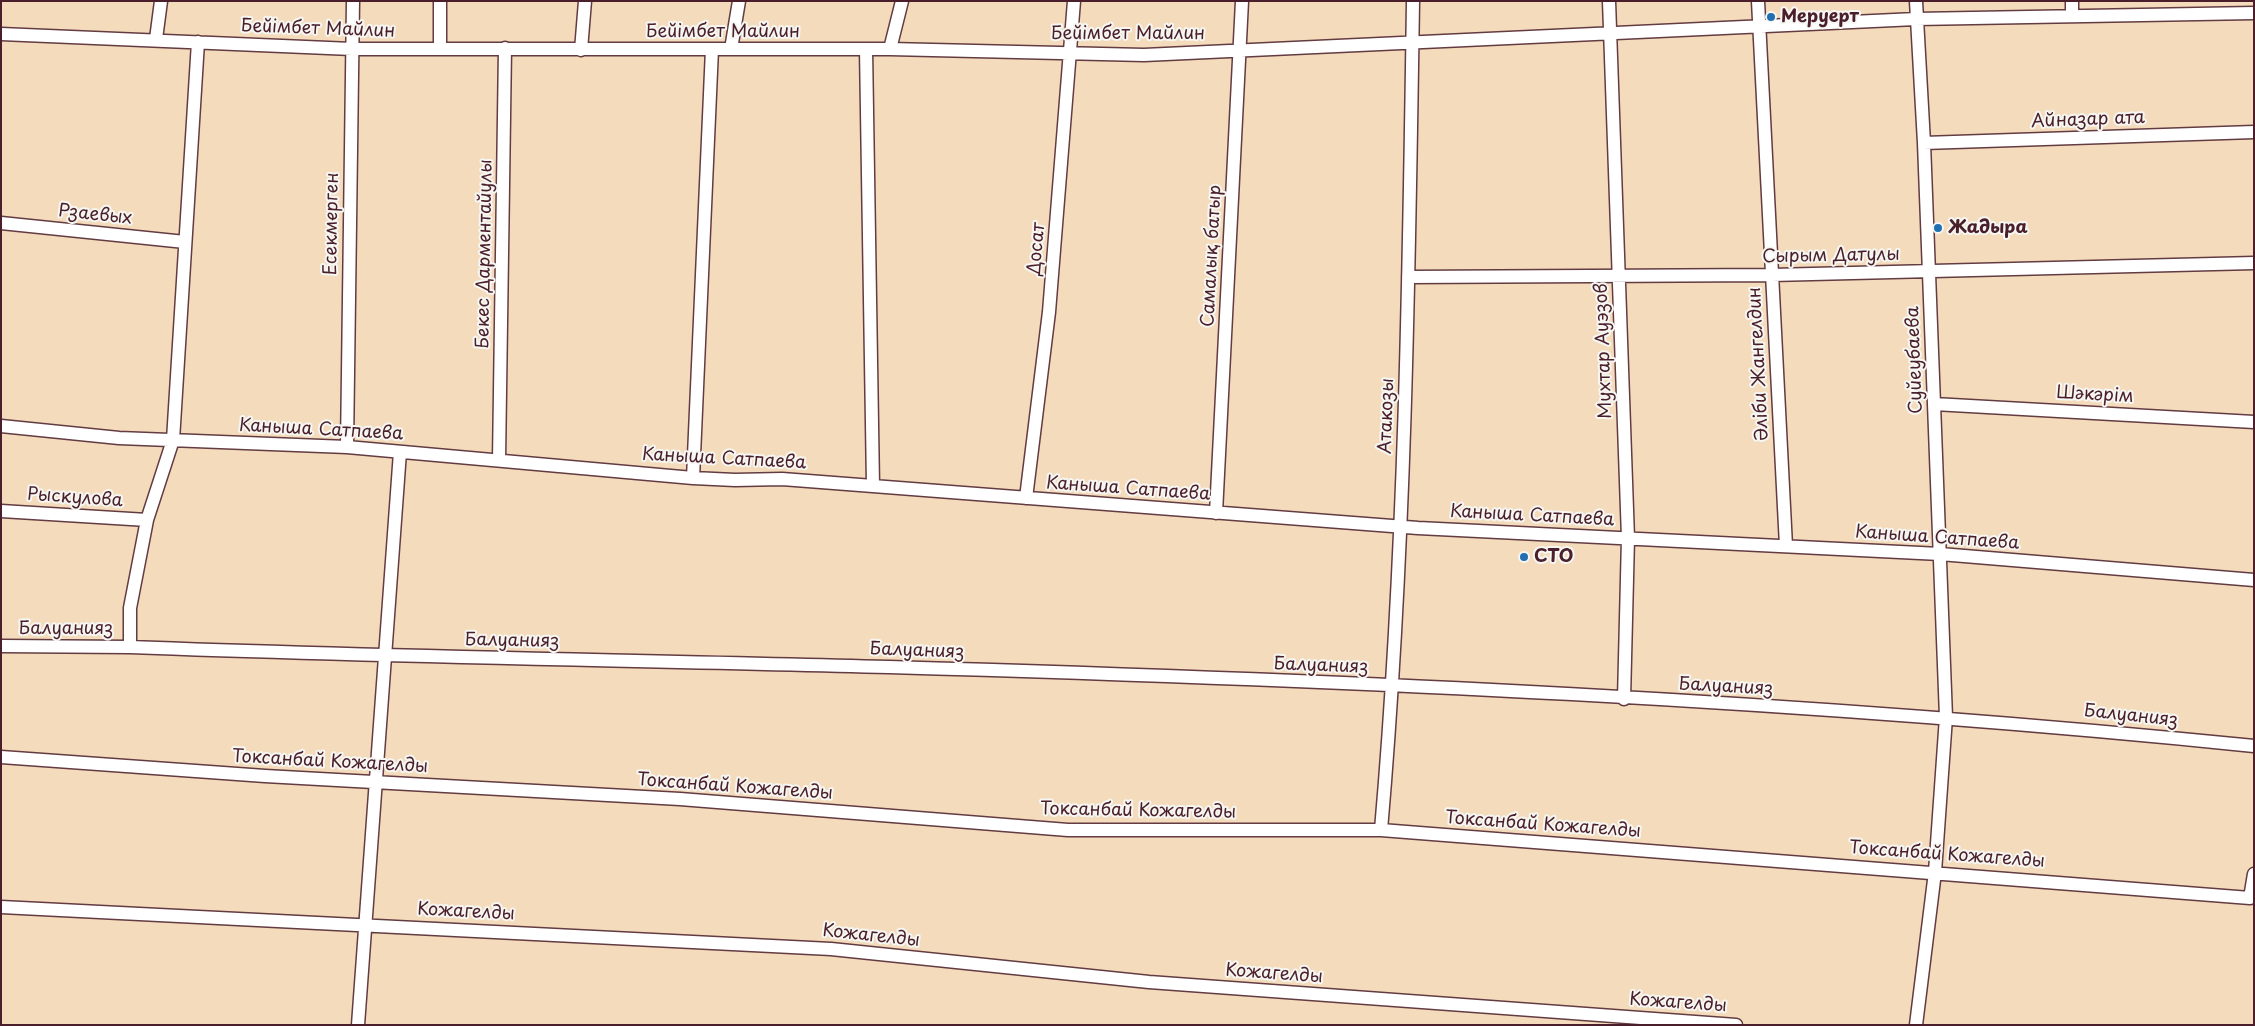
<!DOCTYPE html>
<meta charset="utf-8">
<style>
body{margin:0}
#map{position:relative;width:2255px;height:1026px;overflow:hidden;background:#f3dbbc;font-family:"Playpen Sans",sans-serif}
canvas{display:block}
.frame{position:absolute;inset:0;border:2px solid #4a1f2b;pointer-events:none}
</style>
<div id="map">
<canvas width="2255" height="1026"></canvas>
<div class="frame"></div>
</div>
<script>
const c = document.querySelector('canvas').getContext('2d');
c.lineJoin = 'round';
function trace(path, color, width, dash) { c.strokeStyle = color; c.lineWidth = width; c.lineCap = dash ? 'butt' : 'round'; c.setLineDash(dash || []); c.stroke(path); }
function drawText(font, color, halo, rows, align = 'center') {
  c.font = font + ' "Playpen Sans",sans-serif'; c.lineWidth = 4; c.setLineDash([]); c.textBaseline = 'middle'; c.strokeStyle = halo; c.fillStyle = color; for (const [text, x, y, turn = 0] of rows) {
    c.save(); c.translate(x, y); c.rotate((+turn || 0) * Math.PI / 180); c.textAlign = isNaN(turn) ? turn : align; if (halo) c.strokeText(text, 0, 0); c.fillText(text, 0, 0); c.restore();
  }
}
const minor = new Path2D(`
 M1609,1L1628,538L1624,699
 M1758,1L1786,546
 M1916,1L1924,143L1946,717L1935,872L1916,1025
 M2072,15V1
 M1,34L352,49H890L1144,55L1916,19L2254,13
 M156,39L161,1
 M198,42L173,440L147,520L130,608V647C383,657 636,660 889,667C1344,680 1800,700 2254,746
 M440,49V1
 M731,49L739,1
 M866,49L873,486
 M890,49L902,1
 M581,50L585,1
 M1924,143L2254,132
 M1,223L185,242
 M1408,277L1772,275L2254,263
 M1934,404L2254,422
 M1,426L119,438L347,447L693,478L735,480L782,479L1418,528L1940,554L2254,580
 M347,447L353,1
 M499,460L505,48
 M693,478L712,49
 M1026,498L1049,312L1074,1
 M1,511L147,520
 M1216,513L1242,1
 M1,646L130,647
 M1,757L265,776L680,799L1068,830H1381L2250,898L2254,874
 M1381,830C1405,555 1409,278 1413,1
 M1,907L831,949L1149,982L1736,1025
 M358,1025L400,452`);
trace(minor, '#633b41', 15);
trace(minor, '#fff', 12);
for (const [x, y, r, color] of [
 [1771,17,5,"#1f6fb2"],
 [1938,228,5,"#1f6fb2"],
 [1524,557,5,"#1f6fb2"]
]) { const dot = new Path2D(); dot.arc(x, y, r, 0, 2 * Math.PI); c.fillStyle = color; c.fill(dot); trace(dot, '#f6f6f2', 2); }
drawText('bold 18px', '#4a1f2b', '#f6f6f2', [
 ["Меруерт",1781,17],
 ["Жадыра",1948,228],
 ["CTO",1534,557]
], 'left');
drawText('18px', '#4a1f2b', '#f6f6f2', [
 ["Бейімбет Майлин",318,29,2],
 ["Бейімбет Майлин",723,32],
 ["Бейімбет Майлин",1128,34],
 ["Айназар ата",2088,120,-2],
 ["Рзаевых",95,215,6],
 ["Eсекмерген",332,224,-89],
 ["Досат",1037,249,-85],
 ["Бекес Дарментайулы",485,254,-89],
 ["Самалық батыр",1212,256,-87],
 ["Сырым Датулы",1831,256,-1],
 ["Мухтар Ауэзов",1604,351,-92],
 ["Суйеубаева",1915,360,-92],
 ["Әліби Жангелдин",1759,364,-93],
 ["Шәкәрім",2095,395,3],
 ["Атакозы",1387,416,-88],
 ["Каныша Сатпаева",321,430,3],
 ["Каныша Сатпаева",724,459,3],
 ["Каныша Сатпаева",1128,489,4],
 ["Рыскулова",75,498,4],
 ["Каныша Сатпаева",1532,516,3],
 ["Каныша Сатпаева",1937,538,4],
 ["Балуанияз",66,629],
 ["Балуанияз",512,641,1],
 ["Балуанияз",917,651,2],
 ["Балуанияз",1321,666,2],
 ["Балуанияз",1726,687,3],
 ["Балуанияз",2131,716,6],
 ["Токсанбай Кожагелды",330,762,3],
 ["Токсанбай Кожагелды",735,787,4],
 ["Токсанбай Кожагелды",1138,811,1],
 ["Токсанбай Кожагелды",1543,825,4],
 ["Токсанбай Кожагелды",1947,855,4],
 ["Кожагелды",466,912,3],
 ["Кожагелды",871,936,6],
 ["Кожагелды",1274,974,4],
 ["Кожагелды",1678,1003,4]
]);
</script>
